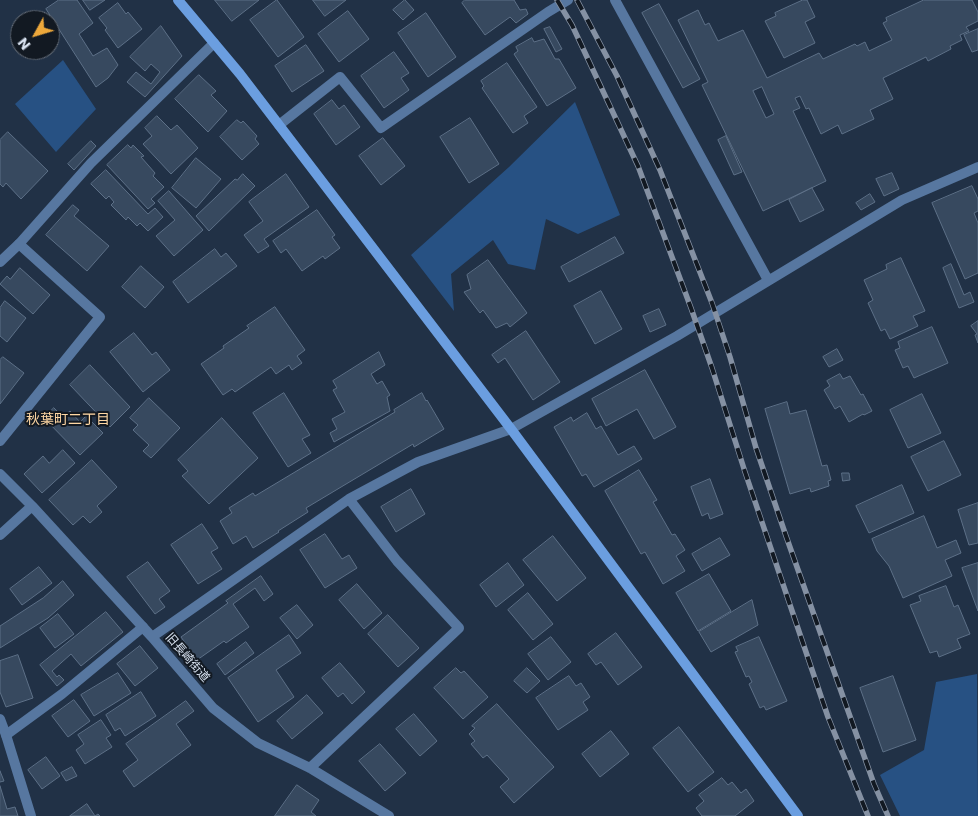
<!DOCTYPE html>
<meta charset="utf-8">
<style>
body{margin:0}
#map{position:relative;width:978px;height:816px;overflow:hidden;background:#213146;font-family:Poppins,sans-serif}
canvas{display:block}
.north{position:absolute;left:10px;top:10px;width:50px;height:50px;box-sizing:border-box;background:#121922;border:1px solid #616974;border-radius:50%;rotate:231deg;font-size:14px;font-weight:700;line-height:20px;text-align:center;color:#d8e2f0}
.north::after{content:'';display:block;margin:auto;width:18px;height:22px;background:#eda83b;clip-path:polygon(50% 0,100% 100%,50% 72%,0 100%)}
</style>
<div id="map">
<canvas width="978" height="816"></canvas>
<div class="north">N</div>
</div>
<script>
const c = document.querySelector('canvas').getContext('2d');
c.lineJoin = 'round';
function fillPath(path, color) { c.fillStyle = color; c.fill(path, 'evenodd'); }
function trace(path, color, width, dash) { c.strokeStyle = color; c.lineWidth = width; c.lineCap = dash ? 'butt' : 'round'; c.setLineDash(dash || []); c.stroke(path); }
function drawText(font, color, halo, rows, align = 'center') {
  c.font = font + ' Poppins,"Noto Sans JP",sans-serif'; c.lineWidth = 4; c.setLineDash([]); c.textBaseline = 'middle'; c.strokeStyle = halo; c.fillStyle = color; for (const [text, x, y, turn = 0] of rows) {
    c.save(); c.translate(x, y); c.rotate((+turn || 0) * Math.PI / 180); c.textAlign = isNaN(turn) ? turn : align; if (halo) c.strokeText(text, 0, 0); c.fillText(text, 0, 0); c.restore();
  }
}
fillPath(new Path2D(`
 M63,60L96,109L56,152L15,104Z
 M575,102L620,215L578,234L546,219L535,270L508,264L493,240L451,274L454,311L411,255L509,167Z
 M977,674L978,816H900L880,775L924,750L936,682Z`), '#275183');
const building = new Path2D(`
 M59,0H77L93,23L79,34L93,56L107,48L118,65L108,78L96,87L46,9Z
 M83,0H105L90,10Z
 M215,0H259L232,21Z
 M277,0L304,37L278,57L250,20Z
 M313,0H346L325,16Z
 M405,0L414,10L403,20L393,10Z
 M465,0H514L520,10L526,9L528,14L516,23L510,17L485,35L462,3Z
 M803,0H807L815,17L805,22L815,43L784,58L765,21L776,16L775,13Z
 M924,0H972L978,12V21L966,27L969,31L960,35L962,40L950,46L951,49L928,61L926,57L883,78L893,99L870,110L874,119L842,134L838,125L821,134L809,108L806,109L800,96L795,98L800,108L793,111L826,181L763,211L702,85L708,82L678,20L698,10L705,25L709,23L718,41L743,30L767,78L819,53L823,59L855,44L857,46L865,42L869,51L892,40L883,23L887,21L886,18ZM762,87L774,114L766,118L753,91Z
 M118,3L126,14L128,12L142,29L118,48L105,30L107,28L99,18Z
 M659,4L700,79L683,88L642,13Z
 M348,11L369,39L339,62L318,34Z
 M426,13L456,57L428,77L398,33Z
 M161,26L182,56L145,97L127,82L136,72L151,84L160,72L151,64L145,71L130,57Z
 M550,27L562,49L556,52L544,29Z
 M978,29V50L972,52L964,35Z
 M532,38L534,42L544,39L555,59H559L576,88L547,106L514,54L518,51L516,47Z
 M306,45L324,71L292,92L275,66Z
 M394,52L409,73L401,78L409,90L384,108L361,76Z
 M507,63L537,107L524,116L528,123L513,133L482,88L484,86L481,81Z
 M199,75L216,91L211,95L227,111L208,132L175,99Z
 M332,100L339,109L344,105L360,127L336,145L314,114Z
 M157,116L171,130L177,125L198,148L171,174L143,144L152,136L145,128Z
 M470,118L499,164L469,183L440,137Z
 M237,120L241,123L243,121L257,136L255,139L259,144L242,160L220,137Z
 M8,132L48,171L21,199L6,183L3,187L0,184V140Z
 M726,136L742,172L734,175L718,140Z
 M383,138L405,166L381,185L359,156Z
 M91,141L96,146L74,170L68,164Z
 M128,145L131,148L133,145L144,156L141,157L155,173L153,176L164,187L151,199L155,203L148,209L107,165Z
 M196,158L221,179L196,208L172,188Z
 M106,170L148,214L155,208L163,217L148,231L140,223L137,226L128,217L126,220L111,205L114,202L109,196L106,199L91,184Z
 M892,173L899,189L884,196L876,179Z
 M243,174L255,186L209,231L196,216L235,179L237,180Z
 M286,174L309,207L264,239L269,246L258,253L244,235L263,221L249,202Z
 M972,186L978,199V211L974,213L978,223V273L965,279L932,203Z
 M812,188L824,210L800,222L789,200Z
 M169,191L203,230L174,256L156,236L175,220L158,201Z
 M870,194L875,202L861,210L856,203Z
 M73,205L79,210L74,216L109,246L87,271L46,235Z
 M317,210L335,235L332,237L340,248L325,259L323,256L302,271L286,249L281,253L273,241Z
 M615,237L624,253L569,282L561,267Z
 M215,249L221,257L226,253L237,266L188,303L173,282Z
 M901,258L925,311L913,316L918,326L890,339L885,329L881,331L868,303L873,300L864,280L887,269L886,265Z
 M488,260L527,313L510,327L507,323L496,328L483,310L480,313L464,292L471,289L467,275Z
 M951,264L964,295L970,292L974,302L959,308L943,268Z
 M141,266L164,287L145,308L122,287Z
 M20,268L50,295L33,314L0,284L7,276L10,279Z
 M601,291L622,329L595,344L574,306Z
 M5,301L26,318L7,342L0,336V308Z
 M275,307L305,350L297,356L302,363L292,370L289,365L276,374L271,367L235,392L232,389L223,395L201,364L224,348L223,346L249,328L247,326Z
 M659,309L666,325L650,332L643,316Z
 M978,321V343L975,335L977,334L971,326Z
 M932,327L948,363L914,378L908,366L903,368L895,350L900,348L898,342Z
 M526,331L560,382L533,400L505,358L498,363L492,355Z
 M134,333L152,355L156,352L170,370L143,392L110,352Z
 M837,349L843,360L829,367L823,357Z
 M379,352L385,365L371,374L377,384L382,381L390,395L387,397L390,411L334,442L330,433L337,429L332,419L345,412L333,390L337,388L333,381Z
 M3,357L24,373L0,404V360Z
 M90,365L130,407L110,427L70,385Z
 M645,370L676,427L654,439L637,409L606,426L592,399Z
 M840,374L843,379L850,376L861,395L863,394L872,411L864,415L863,414L849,422L840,406L835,409L824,390L830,386L827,381Z
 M284,393L310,435L302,439L311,453L288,467L253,413Z
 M422,393L426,401L427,400L444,429L414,447L413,444L306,508L308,512L278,531L279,532L253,548L246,536L233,544L220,521L232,513L229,508L253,493L255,496L395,412L394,410Z
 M922,394L941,433L908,448L890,410Z
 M149,398L180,428L151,458L143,451L149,445L133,430L138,425L130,418Z
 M787,402L790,414L806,410L822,466L827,465L831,480L828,481L829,486L811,492L810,488L790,494L765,409Z
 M54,408L63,417L70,411L80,422L86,416L103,433L80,455L44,418Z
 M587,413L596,429L601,426L618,455L634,446L642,459L594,487L586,474L582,476L554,427L571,417L573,421Z
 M222,418L258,458L209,504L182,476L188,471L178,460Z
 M944,441L961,475L928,491L911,457Z
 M63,450L75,463L42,493L24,474L43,456L49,463Z
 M92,460L117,487L97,506L102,512L90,523L83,516L73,525L49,500Z
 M639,470L657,500L653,502L672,535L675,534L685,550L676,556L685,571L663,584L645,552L641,554L605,491Z
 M842,473H849L850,480L843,481Z
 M710,479L723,514L710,519L708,513L702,516L691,487Z
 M902,485L914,513L869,533L856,506Z
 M411,489L425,514L396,532L381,507Z
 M978,503V543L969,545L958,510Z
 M924,516L937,548L956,540L961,553L945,560L952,576L903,598L889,566L877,551L872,539Z
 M202,524L218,548L211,552L222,569L198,584L171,545Z
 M325,534L342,559L349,555L357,568L325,588L300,550Z
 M553,536L586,578L557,601L523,560Z
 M720,538L730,555L702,571L692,554Z
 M148,562L170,591L159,599L165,607L155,614L127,577Z
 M508,563L524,585L496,607L480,585Z
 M978,563V611L962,568Z
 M39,567L52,583L22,605L10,589Z
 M709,574L731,611L698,631L676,593Z
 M261,576L273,594L264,601L255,588L233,604L249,627L226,643L224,641L197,660L181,637L228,603L226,601Z
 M63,581L74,595L48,618L0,648V626L43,598Z
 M357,584L382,613L364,629L339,600Z
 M946,586L954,607L958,605L970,634L957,639L961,648L939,657L937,651L930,653L910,605L921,601L919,596Z
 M528,593L553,624L533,640L508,610Z
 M752,600L758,625L711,652L699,632Z
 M297,605L313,625L297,639L280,618Z
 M106,612L123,632L81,666L71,654L52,671L57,677L59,675L64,680L57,686L40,665Z
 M58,614L74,634L55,648L40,628Z
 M388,615L419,648L398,667L368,634Z
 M616,633L642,667L618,685L601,662L596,665L588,654Z
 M289,635L301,653L276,670L294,697L258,722L228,678Z
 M551,637L571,662L548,680L528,654Z
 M759,637L787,701L766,710L764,706L760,708L749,684L752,682L749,676L746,677L735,652L738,651L736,647Z
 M246,642L254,653L225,675L217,664Z
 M140,646L158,668L135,686L117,664Z
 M18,655L33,698L6,707L0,692V661Z
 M340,663L365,692L352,704L343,693L338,697L322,678Z
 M456,668L461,673L464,671L488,697L463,719L434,688Z
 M527,668L540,681L527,693L514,681Z
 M118,673L131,693L94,716L81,695Z
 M569,676L576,686L581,683L590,697L583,702L588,710L558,730L536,698Z
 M893,676L916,740L883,752L860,688Z
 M141,692L156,716L125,736L120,728L115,731L106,715Z
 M307,695L323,713L292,739L277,721Z
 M74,700L90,721L68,737L52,716Z
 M186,701L194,711L176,724L191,745L134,787L123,771L138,760L126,744Z
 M497,704L554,767L514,803L500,787L509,779L487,755L483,758L471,744L475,741L469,734L475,728L472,726Z
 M414,714L437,741L420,756L396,729Z
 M101,720L111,735L106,738L112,747L85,764L76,750L84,744L78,735Z
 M679,727L714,772L688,792L653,748Z
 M611,731L629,754L600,777L582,754Z
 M380,744L406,773L385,791L359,761Z
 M46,757L60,776L42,789L28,770Z
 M72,767L77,776L66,781L61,773Z
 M0,771L4,781L0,782Z
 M722,778L728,785L732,782L741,793L746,789L754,801L735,816H702L696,808L704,801L699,795Z
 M297,785L319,800L311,812L316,816H275Z
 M0,786L7,809L15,807L18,816H0Z
 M87,804L95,816L98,814L100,816H70Z`);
fillPath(building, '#37495f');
trace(building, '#5d7087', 1);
trace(new Path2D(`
 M279,125L340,77L381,128L548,12L568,0
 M0,262L19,244
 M6,735L62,694L143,627`), '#5777a0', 10);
trace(new Path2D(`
 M615,0L768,280
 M0,441L100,317L19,244L91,163L214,43
 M0,474L32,506L152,637L213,708L258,743L310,768L389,816
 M0,535L32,506
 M152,637L349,499L418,462L511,429L677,336L902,200L978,167
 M0,719L6,735L31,816
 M310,768L459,628L397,561L349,499`), '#5777a0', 10);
trace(new Path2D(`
 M178,0L240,74L511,429L798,816`), '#6b9ee0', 10);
const rail = new Path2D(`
 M557,0L572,25L638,166L691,308L712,368L745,472L828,717L868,816
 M577,0L617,76L660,170L712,303L730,357L756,448L786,536L874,784L888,816`);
trace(rail, '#8591a3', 5.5);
trace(rail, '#121922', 4, [11]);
drawText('12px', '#d8e2f0', '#121922', [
 ["旧長崎街道",187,658,49]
]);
drawText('14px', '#ffd8a4', '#121922', [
 ["秋葉町二丁目",68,420]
]);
</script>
